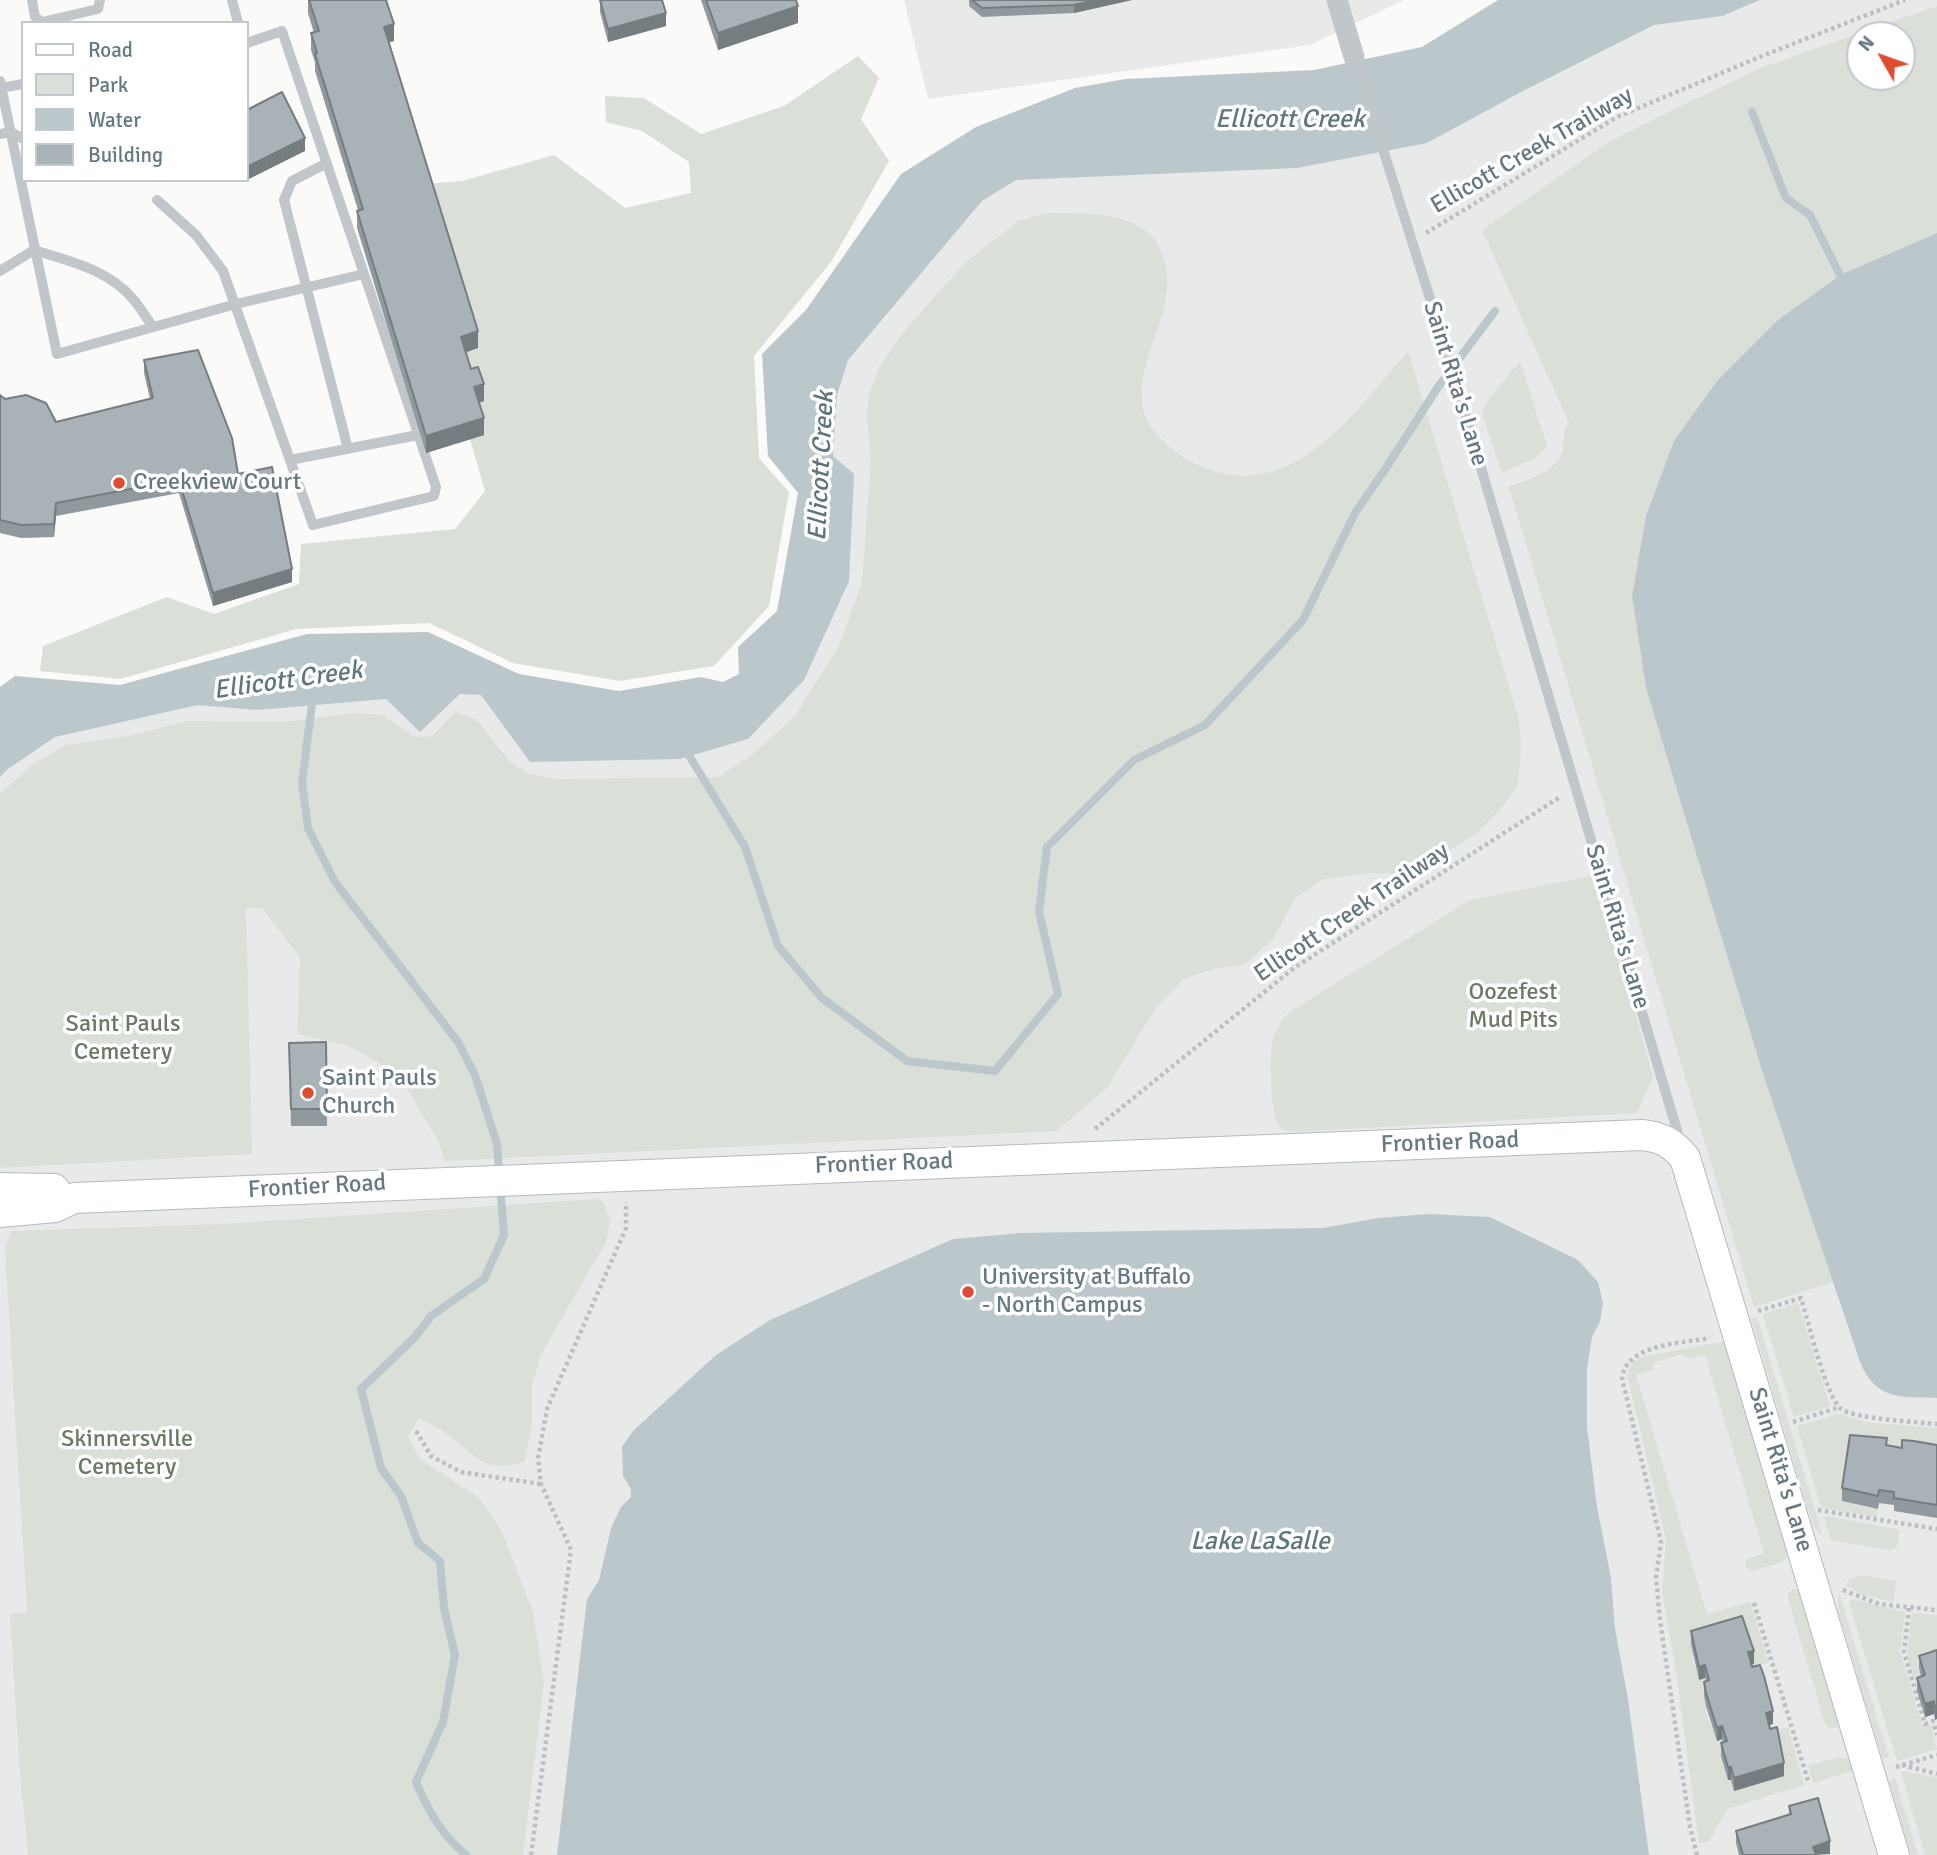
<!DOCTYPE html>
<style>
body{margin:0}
#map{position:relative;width:1937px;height:1855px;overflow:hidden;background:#fafaf8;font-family:Signika,sans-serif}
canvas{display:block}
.legend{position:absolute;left:21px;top:21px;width:228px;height:161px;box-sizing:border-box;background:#fff;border:2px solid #c2c9cd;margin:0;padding:9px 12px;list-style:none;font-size:21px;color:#667882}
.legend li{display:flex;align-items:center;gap:14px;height:35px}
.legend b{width:35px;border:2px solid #c2c9cd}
.north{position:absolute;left:1846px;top:21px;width:70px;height:70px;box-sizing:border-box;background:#fff;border:2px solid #c2c9cd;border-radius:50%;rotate:310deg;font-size:19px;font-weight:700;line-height:28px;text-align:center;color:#667882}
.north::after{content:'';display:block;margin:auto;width:24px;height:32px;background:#df4c32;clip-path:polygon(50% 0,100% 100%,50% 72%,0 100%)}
</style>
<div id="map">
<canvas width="1937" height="1855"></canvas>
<ul class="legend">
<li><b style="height:9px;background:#fff"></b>Road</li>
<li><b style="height:19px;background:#dadfd7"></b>Park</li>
<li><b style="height:19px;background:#bbc7cb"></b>Water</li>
<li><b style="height:19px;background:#a8b2b7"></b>Building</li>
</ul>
<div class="north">N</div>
</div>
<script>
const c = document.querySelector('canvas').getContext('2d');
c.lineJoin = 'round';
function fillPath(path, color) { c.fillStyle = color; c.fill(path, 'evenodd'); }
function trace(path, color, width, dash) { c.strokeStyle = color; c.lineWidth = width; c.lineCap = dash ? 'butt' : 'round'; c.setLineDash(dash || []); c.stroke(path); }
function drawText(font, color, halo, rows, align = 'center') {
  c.font = font + ' Signika,sans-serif'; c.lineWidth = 7; c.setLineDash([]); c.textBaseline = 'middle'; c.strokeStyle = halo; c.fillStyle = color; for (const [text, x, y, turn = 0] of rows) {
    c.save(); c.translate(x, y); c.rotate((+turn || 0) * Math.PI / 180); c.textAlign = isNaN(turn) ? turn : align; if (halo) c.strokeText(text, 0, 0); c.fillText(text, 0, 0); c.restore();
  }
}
fillPath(new Path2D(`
 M904,0H1404L1310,45L928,99Z
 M1643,0H1937V1855H0V721L316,672L749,725L814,610L829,348L976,163ZM1860,35H1902V77H1860Z`), '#e8eae9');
fillPath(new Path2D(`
 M1937,6V233L1840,275L1778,320L1646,516L1632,596L1646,688L1763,1074L1833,1282L1754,1307L1509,487C1528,479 1558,472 1563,449C1566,436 1560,435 1569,423L1482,230L1609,142L1671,111L1758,69ZM1860,35H1902V77H1860Z
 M858,56L879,78L861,119L889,161L831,262L754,356L759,458L789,492L769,606L714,666L620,681L513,663L429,623L297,629L120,679L40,671L43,646L167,597L214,614L299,584L301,544L455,529L485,491L397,186L462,181L554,155L625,208L691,193L689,162L642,131L606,122L605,96L644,98L701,134L784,106Z
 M1049,213C1083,214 1128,210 1154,238C1157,241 1159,247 1161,252C1185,306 1131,357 1144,412C1148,430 1174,453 1190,461C1287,513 1352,415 1408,351L1519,720L1521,746L1518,784L1503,806L1477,833L1440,856L1396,874L1371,873L1324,879L1295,898L1273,939L1244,965L1216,968L1184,979L1155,1009L1107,1088L1056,1131L445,1161L439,1142L398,1074L349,1046L297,1034L300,957L262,908H246L252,1154L0,1168V794L32,765L66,745L129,736L187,721L284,722L352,713L382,715L415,737L432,736L455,712L477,720L509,761L529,774L557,779L718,777L753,754L795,716L840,644L862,582L871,459L867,418L868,398L879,367L909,325L967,261L1019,221Z
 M1520,361L1547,446L1535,458L1502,473L1482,413L1489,399Z
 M1591,876L1636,1016L1653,1077L1637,1113L1291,1132C1285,1130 1280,1129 1277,1123C1271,1112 1269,1052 1273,1039C1276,1028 1282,1019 1291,1011L1470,900Z
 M597,1199L604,1203L610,1222L606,1242L541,1354L532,1385V1424L525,1461C485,1475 477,1456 448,1435C439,1428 428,1423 419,1418L408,1436L419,1458L479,1498L502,1532L533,1612L544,1683L523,1855H28L20,1773L10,1614L27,1612L5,1250L11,1231L223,1224Z
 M1798,1303L1830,1406L1794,1417L1763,1314Z
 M1757,1317L1823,1537L1814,1527L1805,1500L1751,1318Z
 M1727,1341L1789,1555L1782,1562L1752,1571L1745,1567L1746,1560L1764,1553L1705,1355L1689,1359L1682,1354L1655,1362L1653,1370L1636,1375L1707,1614L1750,1602L1769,1662L1749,1668L1692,1656L1699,1679L1705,1678C1709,1694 1706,1694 1706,1707C1706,1719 1714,1730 1717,1740L1722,1739L1727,1754L1728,1780H1731L1734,1790L1768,1733L1788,1727L1804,1785L1727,1809L1709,1841L1699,1844L1677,1678L1662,1591L1666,1540L1627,1374L1634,1361L1645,1356Z
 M1839,1414L1865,1422L1937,1428V1457L1853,1503V1505L1878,1509L1877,1517L1821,1507L1797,1426Z
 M1827,1516L1900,1530L1897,1547L1890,1550L1831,1540L1824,1517Z
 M1861,1575L1896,1581L1894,1602L1863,1595L1845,1585L1850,1579Z
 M1793,1589L1800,1590L1840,1724L1836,1728L1828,1727L1825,1723L1788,1599V1593Z
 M1839,1593L1889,1758H1882L1838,1611Z
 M1852,1599L1905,1612L1900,1652L1923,1727L1931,1725L1937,1749L1897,1761L1849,1602Z
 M1912,1613L1937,1615V1663L1925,1688L1917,1691L1907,1654Z
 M1839,1757L1849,1759L1856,1770L1813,1783L1808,1766Z
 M1904,1771L1937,1778V1855H1925L1901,1772Z
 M1895,1778L1918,1855H1911L1889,1782Z`), '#dadfd7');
fillPath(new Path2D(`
 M1498,0H1760L1722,16L1654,25L1521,92L1427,143L1297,168L1016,180L982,201L848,360L837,395L833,456L854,474L849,581L804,680L748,739L680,759L530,762L481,695L460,694L420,732L386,699L257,710L198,705L55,737L8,769L0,777V687L15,676L120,685L307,634L428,632L519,674L619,691L701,677L723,682L739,674L738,647L777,611L798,493L768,456L762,354L806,310L901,174L976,127L1075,88L1125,79L1314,70L1422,47Z
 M1937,233V1398C1902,1397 1876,1401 1860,1362L1763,1074L1646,688L1632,596L1646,516L1674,441L1717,381L1778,320L1840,275Z
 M1429,1214L1490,1217L1578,1260L1598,1282L1603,1303L1600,1322L1592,1337L1587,1369V1427L1597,1507L1611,1578L1615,1629L1628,1699L1649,1855H557L587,1599L599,1580L611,1528L621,1507L631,1497V1489L623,1476L622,1447L633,1431L716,1355L770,1320L953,1239L1021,1233L1323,1228L1378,1218Z`), '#bbc7cb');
trace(new Path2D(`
 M1752,112L1786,198L1810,215L1840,275
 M313,696L302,783L308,828L335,882L458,1042L475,1075L497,1144L504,1235L484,1279L431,1316L415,1337L361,1389L381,1468L401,1496L418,1543L440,1561L444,1608L455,1655L443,1722L416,1782C428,1811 442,1835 466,1855
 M685,749L745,847L778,946L822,998L907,1061L995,1071L1058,994L1039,912L1047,847L1134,760L1205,725L1303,620L1355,513L1388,465L1438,387L1495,311`), '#bbc7cb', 8);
const secondary = new Path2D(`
 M0,1188L54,1189
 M0,1212L55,1207L74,1198C596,1175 1119,1156 1642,1135C1662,1137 1672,1143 1685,1158L1894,1855`);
trace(secondary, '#b4babe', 32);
trace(new Path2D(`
 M1426,233L1617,117L1762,56L1905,0
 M1095,1129L1294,968L1560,797
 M1758,1311L1801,1298C1808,1320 1826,1397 1841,1409C1854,1419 1918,1422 1937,1424
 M1793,1422L1840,1407
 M416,1431L431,1456L461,1472L541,1484
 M1818,1510L1937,1529
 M1843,1590L1879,1604L1937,1610
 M1754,1603L1809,1784
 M1909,1608L1904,1652L1925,1724L1933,1721L1937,1735
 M1902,1765L1937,1774
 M1896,1767L1937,1755
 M531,1855L571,1550L541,1484L538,1458L547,1409L626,1228V1202
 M1697,1855L1690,1827L1660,1620L1656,1577L1661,1542L1622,1378C1626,1344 1683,1343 1710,1338`), '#bcbfc2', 4.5, [3.5, 3.5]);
trace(new Path2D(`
 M32,0L35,17L42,22L98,9L100,0
 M232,0L238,23
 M1354,57L1444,343L1681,1144
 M0,81L57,354L236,304L364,274
 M0,88L23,84
 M0,134L11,132L23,139
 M327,163L292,181L284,200L348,449
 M157,200L196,235L223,271L313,525L434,496L436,487L282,31L247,43
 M0,271L34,250C69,261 109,270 133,299C141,308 146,318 153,327
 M290,460L418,435`), '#c1c6ca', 10);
trace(new Path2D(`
 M1337,0L1354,57`), '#c1c6ca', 21);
trace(secondary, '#fff', 30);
fillPath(new Path2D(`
 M308,0H386L394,41L389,42L478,348L466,352L471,369L484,401L479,403L484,435L426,453L357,228V211L358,210L315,71V62L311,50V33H314L308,13Z
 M600,0L666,26L608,42L600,12Z
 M701,0H796L798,23L718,50Z
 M969,0H1132L1074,13L982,17L969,6Z
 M144,360L238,474L292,582L213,606L179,493L56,516L54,537L21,538L0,533V395L5,399L56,422L150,399L144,373Z
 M326,1042L327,1126H291L289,1043Z
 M1937,1445V1518L1894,1511V1505L1879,1503L1878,1509L1842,1501V1488L1887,1446L1902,1448Z
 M1691,1631L1754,1664H1752L1773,1724L1769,1725L1784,1776L1734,1791L1731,1780H1728L1721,1756V1743L1723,1742L1722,1739L1717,1741L1706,1706L1704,1695V1682L1706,1681L1705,1678L1699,1680L1691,1644Z
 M1937,1650L1935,1720L1934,1714L1925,1717L1917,1691V1678L1921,1676L1919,1668V1656Z
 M1789,1806L1830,1854L1739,1855L1736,1843V1831L1789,1815Z`), '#90999d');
fillPath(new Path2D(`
 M1095,0H1132L1074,13V5Z
 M798,6V23L718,50V33Z
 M666,13V26L608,42V29Z
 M394,24V41L384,44V27Z
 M305,138V151L247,180V167Z
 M478,331V348L461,354V337Z
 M484,384V401L474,404V387Z
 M484,418V435L426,453V436Z
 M56,503V516L54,537V524Z
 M292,569V582L213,606V593Z
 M1754,1651V1664L1748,1665V1652Z
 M1705,1665V1678L1699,1680V1667Z
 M1934,1701V1714L1925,1717V1704Z
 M1937,1706V1719L1935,1720V1707Z
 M1773,1711V1724L1766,1726V1713Z
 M1722,1726V1739L1717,1741V1728Z
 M1784,1763V1776L1734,1791V1778Z
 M1728,1767H1731V1780H1728Z
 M1830,1841V1854L1813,1855V1847Z`), '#767d80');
const building = new Path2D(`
 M309,0H386L394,24L384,27L478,331L461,337L471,369L478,367L484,384L474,387L484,418L426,436L357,211L363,209L315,54L317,53L311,33L319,31Z
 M600,0H662L666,13L608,29Z
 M706,0H796L798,6L718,33Z
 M972,0H1095L1074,5L982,8Z
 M282,92L305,138L247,167V110Z
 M198,350L232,438L238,474L272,467L292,569L213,593L179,480L56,503L54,524L21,525L0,520V395L5,399L26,395L46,403L56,422L153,398L144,360Z
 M326,1042L327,1109H291L289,1043Z
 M1850,1435L1887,1438L1886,1445L1902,1448V1440L1914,1441L1937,1445V1505L1894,1498V1492L1879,1490L1878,1496L1842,1488Z
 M1742,1616L1754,1651L1748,1652L1752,1667L1760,1665L1764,1676L1773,1711L1766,1713L1770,1729L1777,1727L1784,1763L1734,1778L1731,1767H1728L1721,1743L1727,1741L1722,1726L1717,1728L1706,1693L1704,1682L1709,1680L1705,1665L1699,1667L1691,1631Z
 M1937,1650V1706L1935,1707L1934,1701L1925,1704L1917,1678L1925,1675L1919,1656Z
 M1818,1798L1830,1841L1813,1847L1816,1855H1743L1736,1831L1791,1814L1789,1806Z`);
fillPath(building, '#a8b2b7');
trace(building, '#767d80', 2);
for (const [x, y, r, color] of [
 [119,483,7,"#df4c32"],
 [308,1093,7,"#df4c32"],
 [968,1292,7,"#df4c32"]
]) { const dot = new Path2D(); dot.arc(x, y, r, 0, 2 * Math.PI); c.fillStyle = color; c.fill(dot); trace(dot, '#fff', 2.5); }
drawText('24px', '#667882', '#fff', [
 ["Ellicott Creek Trailway",1532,151,-30],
 ["Saint Rita's Lane",1455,384,73],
 ["Ellicott Creek Trailway",1352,913,-34],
 ["Saint Rita's Lane",1617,927,73],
 ["Frontier Road",1450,1143,-2],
 ["Frontier Road",884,1164,-2],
 ["Frontier Road",317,1187,-3],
 ["Saint Rita's Lane",1780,1470,73]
]);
drawText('24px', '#667882', '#fff', [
 ["Creekview Court",133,483],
 ["Saint Pauls",322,1079],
 ["Church",322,1107],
 ["University at Buffalo",982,1278],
 ["- North Campus",982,1306]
], 'left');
drawText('24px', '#6a7a64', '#fff', [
 ["Oozefest",1513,993],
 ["Mud Pits",1513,1021],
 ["Saint Pauls",123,1025],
 ["Cemetery",123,1053],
 ["Skinnersville",127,1440],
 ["Cemetery",127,1468]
]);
drawText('italic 26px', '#60767c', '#fff', [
 ["Ellicott Creek",1290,120],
 ["Ellicott Creek",822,466,-87],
 ["Ellicott Creek",288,681,-8],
 ["Lake LaSalle",1260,1542]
]);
</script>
